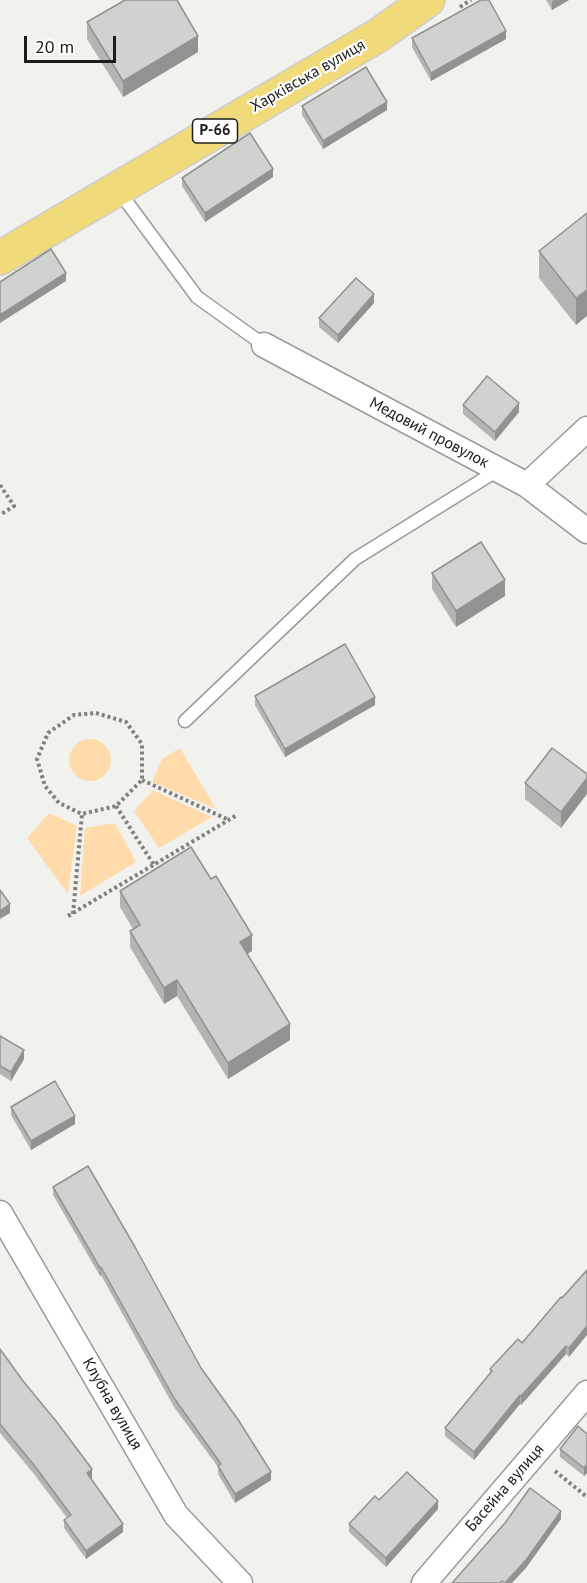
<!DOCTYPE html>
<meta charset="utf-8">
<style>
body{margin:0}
#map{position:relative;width:587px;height:1583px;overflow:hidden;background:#f1f2ee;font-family:"PT Sans",sans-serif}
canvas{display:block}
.scale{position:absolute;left:24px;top:36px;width:92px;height:27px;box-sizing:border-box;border:3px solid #1c1c1b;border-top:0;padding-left:8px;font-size:18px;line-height:21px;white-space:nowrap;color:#1c1c1b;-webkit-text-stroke:4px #fefffc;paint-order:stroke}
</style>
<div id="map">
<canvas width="587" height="1583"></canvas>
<div class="scale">20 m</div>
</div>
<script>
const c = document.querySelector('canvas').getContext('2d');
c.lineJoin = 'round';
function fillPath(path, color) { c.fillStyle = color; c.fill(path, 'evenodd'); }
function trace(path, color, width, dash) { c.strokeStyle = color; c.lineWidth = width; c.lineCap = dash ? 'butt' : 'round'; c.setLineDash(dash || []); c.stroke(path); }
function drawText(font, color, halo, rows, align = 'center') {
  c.font = font + ' "PT Sans",sans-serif'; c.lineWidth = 4.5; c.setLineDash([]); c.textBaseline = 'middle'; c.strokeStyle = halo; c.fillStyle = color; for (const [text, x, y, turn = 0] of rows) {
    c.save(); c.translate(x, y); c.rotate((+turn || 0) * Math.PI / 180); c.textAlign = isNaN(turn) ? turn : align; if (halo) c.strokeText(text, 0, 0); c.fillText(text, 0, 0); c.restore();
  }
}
fillPath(new Path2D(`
 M69 760a21 21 0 1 1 42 0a21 21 0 1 1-42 0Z
 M180,748L216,809L152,782L162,759Z
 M153,790L212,817L159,848L134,811Z
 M49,813L77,826L68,894L27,838Z
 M115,823L136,862L80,896L85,828Z`), '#ffdbac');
const lane = new Path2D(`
 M118,190L197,297L264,345
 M185,721L355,559L498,470`);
const street = new Path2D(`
 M264,345L527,485L587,531
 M527,485L587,429
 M0,1213L176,1515L240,1583
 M424,1583L587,1393`);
const primary = new Path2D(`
 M0,258L377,36L428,0`);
trace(lane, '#9a9b98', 15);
trace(street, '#9a9b98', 27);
trace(primary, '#cdcdcd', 36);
trace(new Path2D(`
 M460,7L471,0
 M0,485L14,506L0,515
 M96,713L126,722L142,744V780L116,806L82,814L59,803L45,786L37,759L48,733L74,715Z
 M142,780L229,820
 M116,806L154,865
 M73,914L82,814
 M68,916L237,815
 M555,1471L587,1497`), '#80817e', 4, [3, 3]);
trace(lane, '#fff', 12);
trace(street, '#fff', 24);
trace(primary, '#f1da7a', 33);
fillPath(new Path2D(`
 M546,0H569L552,10Z
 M87,22L198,52L123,97L87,39Z
 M412,38L506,39L431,81L412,47Z
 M302,106L387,110L323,149L302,115Z
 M273,177L205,222L182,186V178Z
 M587,213L576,325L539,278V251Z
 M374,303L338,343L319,327V318Z
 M463,405L519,412L495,441L463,414Z
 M432,573L505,596L456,627L432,589Z
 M255,696L375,705L285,757L255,705Z
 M587,774L561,828L525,799V783Z
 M120,891L252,951L247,954L290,1040L228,1079L177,996L164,1004L130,947V931L133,929L120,907Z
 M0,1036L24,1059L11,1081L0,1074Z
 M11,1107L75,1124L31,1150L11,1115Z
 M53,1187L201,1368L271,1480L235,1503L218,1474V1467L174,1407L101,1275L100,1276L53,1195Z
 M587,1270L569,1357L566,1354L521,1405L520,1404L474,1460L445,1436V1428L490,1373V1369L522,1343Z
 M0,1349L92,1478L91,1479L123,1532L86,1559L64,1528V1520L67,1518L34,1474L0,1433Z
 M587,1434V1473L584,1476L560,1457V1449Z
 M379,1500L438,1509L386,1567L349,1532V1524Z`), '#b3b5b2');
fillPath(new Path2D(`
 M554,0H569L552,10V2Z
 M506,31V39L431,81V73Z
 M198,36V52L123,97V81Z
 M387,102V110L323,149V141Z
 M273,169V177L205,222V213Z
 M66,273V281L0,323V315Z
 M587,290V316L576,325V298Z
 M374,294V303L338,343V335Z
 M519,403V412L495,441V432Z
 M505,580V596L456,627V611Z
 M375,697V705L285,757V749Z
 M587,778V794L561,828V812Z
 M10,904V913L0,919V911Z
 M252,935V951L240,958V942Z
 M177,980V996L164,1004V988Z
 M290,1024V1040L228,1079V1063Z
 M24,1050V1059L11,1081V1072Z
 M75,1116V1124L31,1150V1141Z
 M101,1267V1275L100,1276V1268Z
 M587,1326V1335L569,1357V1348Z
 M566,1346V1354L521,1405V1396Z
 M520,1395V1404L474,1460V1452Z
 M587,1464V1473L584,1476V1468Z
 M92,1469V1478L87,1482V1473Z
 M271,1472V1480L235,1503V1494Z
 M438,1501V1509L386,1567V1558Z
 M561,1511V1519L526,1568L512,1583H505Z
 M123,1524V1532L86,1559V1551Z`), '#929391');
const building = new Path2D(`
 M125,0H177L198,36L123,81L87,22Z
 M481,0H489L506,31L431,73L412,38Z
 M366,67L387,102L323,141L302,106Z
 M250,133L273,169L205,213L182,178Z
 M587,213V290L576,298L539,251Z
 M51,249L66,273L0,315V282Z
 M356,278L374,294L338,335L319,318Z
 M487,376L519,403L495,432L463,405Z
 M481,542L505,580L456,611L432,573Z
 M345,644L375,697L285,749L255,696Z
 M552,748L587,774V778L561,812L525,783Z
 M191,847L211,879L216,876L252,935L240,942L290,1024L228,1063L177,980L164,988L130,931L140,925L120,891Z
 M0,890L10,904L0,911Z
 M0,1036L24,1050L11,1072L0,1066Z
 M55,1081L75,1116L31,1141L11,1107Z
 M88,1166L135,1247L201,1368L239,1421L271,1472L235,1494L218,1466L221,1464L174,1398L101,1267L100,1268L53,1187Z
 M587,1270V1326L569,1348L566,1346L521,1396L520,1395L474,1452L445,1428L492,1371L490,1369L518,1339L522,1343L561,1297L562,1298Z
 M0,1349L23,1381L56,1421L92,1469L87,1473L123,1524L86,1551L64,1520L71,1515L34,1465L0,1424Z
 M578,1426L587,1434V1464L584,1468L560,1449Z
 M407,1472L438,1501L386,1558L349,1524L375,1496L379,1500Z
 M530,1488L561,1511L526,1560L505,1583L502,1581L500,1583H452L505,1523Z`);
fillPath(building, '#d0d2cf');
trace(building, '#929391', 1.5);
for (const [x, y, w] of [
 [215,131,45]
]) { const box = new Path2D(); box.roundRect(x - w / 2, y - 12, w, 24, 4.5); c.fillStyle = '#fefffc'; c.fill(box); trace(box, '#1c1c1b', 1.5); }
drawText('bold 15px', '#1c1c1b', null, [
 ["Р-66",215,131]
]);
drawText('16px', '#1c1c1b', '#fefffc', [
 ["Харківська вулиця",308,76,-30],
 ["Медовий провулок",429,433,28],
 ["Клубна вулиця",112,1404,60],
 ["Басейна вулиця",505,1488,-49]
]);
</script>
